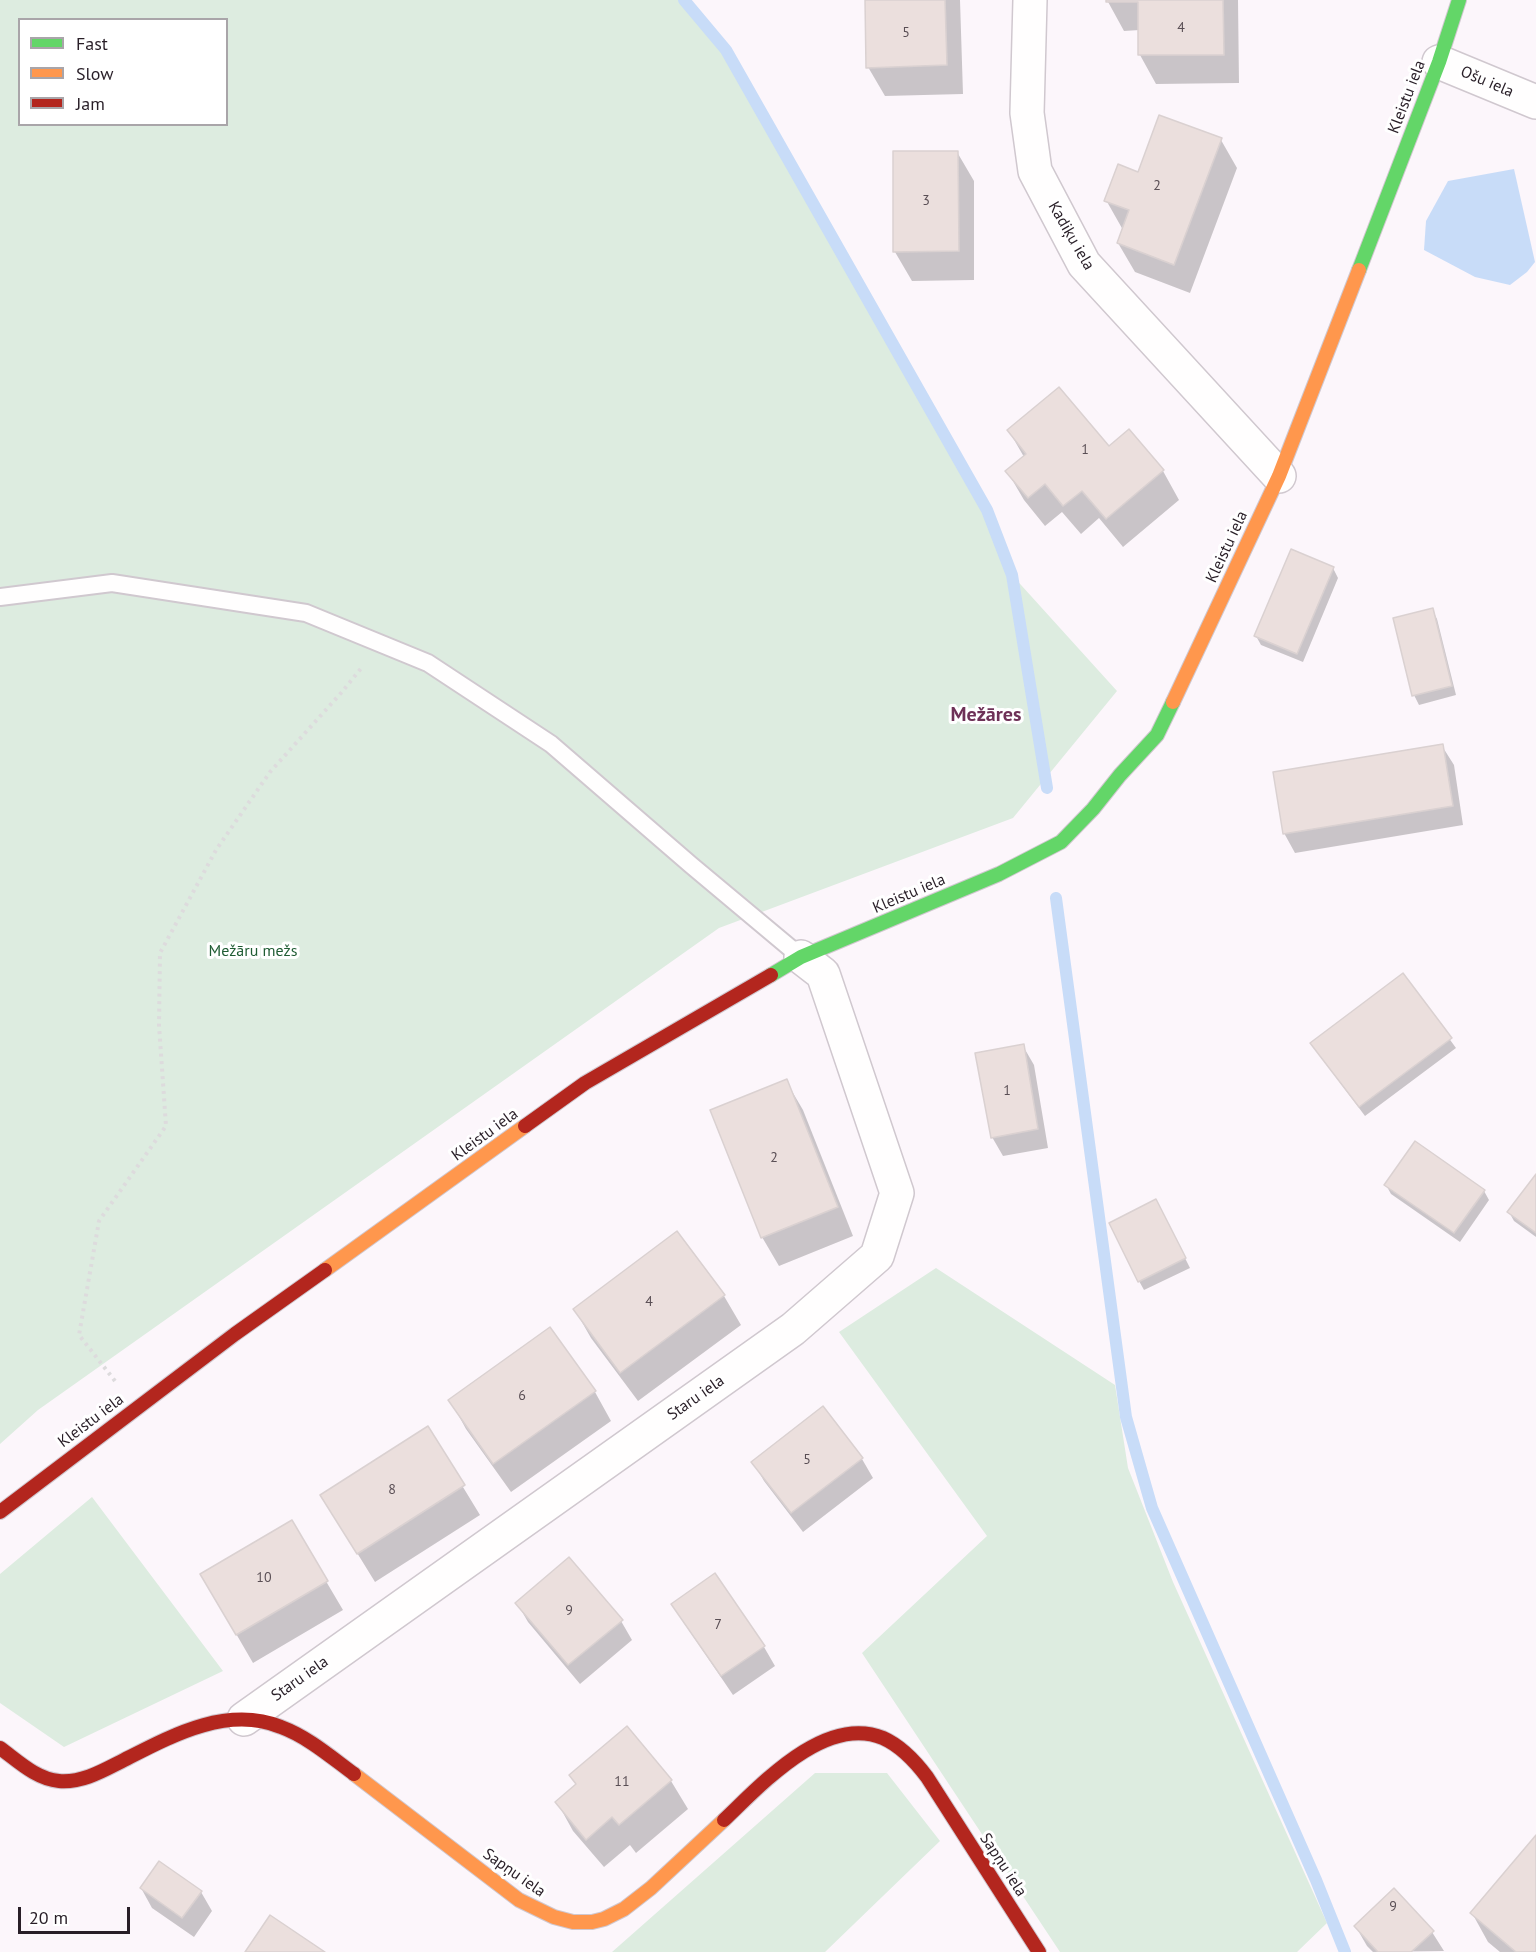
<!DOCTYPE html>
<meta charset="utf-8">
<style>
body{margin:0}
#map{position:relative;width:1536px;height:1952px;overflow:hidden;background:#fcf6fb;font-family:"PT Sans",sans-serif}
canvas{display:block}
.legend{position:absolute;left:18px;top:18px;width:210px;height:108px;box-sizing:border-box;background:#fff;border:2px solid #a9a5a9;margin:0;padding:8px 10px;list-style:none;font-size:18px;color:#281e27}
.legend li{display:flex;align-items:center;gap:12px;height:30px}
.legend b{width:30px;border:2px solid #a9a5a9}
.scale{position:absolute;left:18px;top:1907px;width:112px;height:27px;box-sizing:border-box;border:3px solid #281e27;border-top:0;padding-left:8px;font-size:18px;line-height:21px;white-space:nowrap;color:#281e27;-webkit-text-stroke:4px #fff;paint-order:stroke}
</style>
<div id="map">
<canvas width="1536" height="1952"></canvas>
<ul class="legend">
<li><b style="height:8px;background:#63d668"></b>Fast</li>
<li><b style="height:8px;background:#ff974d"></b>Slow</li>
<li><b style="height:8px;background:#b3261e"></b>Jam</li>
</ul>
<div class="scale">20 m</div>
</div>
<script>
const c = document.querySelector('canvas').getContext('2d');
c.lineJoin = 'round';
function fillPath(path, color) { c.fillStyle = color; c.fill(path, 'evenodd'); }
function trace(path, color, width, dash) { c.strokeStyle = color; c.lineWidth = width; c.lineCap = dash ? 'butt' : 'round'; c.setLineDash(dash || []); c.stroke(path); }
function drawText(font, color, halo, rows, align = 'center') {
  c.font = font + ' "PT Sans",sans-serif'; c.lineWidth = 6; c.setLineDash([]); c.textBaseline = 'middle'; c.strokeStyle = halo; c.fillStyle = color; for (const [text, x, y, turn = 0] of rows) {
    c.save(); c.translate(x, y); c.rotate((+turn || 0) * Math.PI / 180); c.textAlign = isNaN(turn) ? turn : align; if (halo) c.strokeText(text, 0, 0); c.fillText(text, 0, 0); c.restore();
  }
}
fillPath(new Path2D(`
 M0,0H684L726,50L987,510L1012,575L1117,691L1013,818L719,928L38,1410L0,1444ZM20,20H226V124H20Z
 M936,1268L1115,1385L1128,1468L1173,1582L1327,1923L1297,1952H1060L862,1653L987,1536L839,1332Z
 M92,1497L223,1671L64,1747L0,1703V1574Z
 M815,1773H887L940,1841L825,1952H612Z`), '#ddece0');
fillPath(new Path2D(`
 M1514,169L1535,262L1527,272L1510,285L1475,277L1424,250L1426,221L1448,181Z`), '#c8dcf8');
fillPath(new Path2D(`
 M866,0H960L963,94L885,96L868,67Z
 M1107,0H1238L1239,83L1156,84L1140,55V30L1124,31Z
 M1221,140L1237,168L1190,293L1135,272L1118,243L1123,230L1106,200L1139,173Z
 M957,152L974,181V280L912,281L895,252L894,153Z
 M1009,431L1109,449L1163,471L1179,500L1123,547L1099,518L1081,534L1062,512L1045,526L1024,500L1007,471L1024,457Z
 M1333,568L1338,578L1303,662L1261,645L1256,636Z
 M1432,609L1437,619L1456,695L1419,705L1414,695Z
 M1442,746L1454,765L1463,825L1295,853L1284,833Z
 M1403,975L1456,1048L1365,1116L1317,1052Z
 M1023,1046L1034,1065L1048,1148L1003,1156L992,1137Z
 M786,1081L803,1110L853,1236L779,1266L762,1237Z
 M1536,1176V1237L1514,1221L1509,1212Z
 M1386,1185L1484,1191L1489,1200L1460,1242L1391,1194Z
 M1161,1210L1190,1268L1144,1290L1139,1281Z
 M677,1233L724,1296L741,1325L638,1401L591,1338L575,1310Z
 M550,1329L595,1392L611,1421L511,1492L466,1429L450,1400Z
 M823,1408L862,1459L873,1478L803,1532L764,1481L753,1462Z
 M427,1428L480,1515L375,1582L322,1496Z
 M291,1522L343,1610L253,1663L202,1575Z
 M517,1603L621,1621L632,1640L580,1684L528,1622Z
 M673,1604L764,1647L775,1666L733,1695L684,1623Z
 M571,1776L671,1781L688,1809L636,1853L630,1845L604,1867L573,1831L557,1802L577,1786Z
 M1536,1837V1952H1500L1488,1942L1472,1913Z
 M141,1888L201,1892L212,1911L194,1937L152,1908Z
 M1356,1927L1432,1932L1444,1951L1373,1952L1367,1946Z`), '#0003');
trace(new Path2D(`
 M684,0L726,50L987,510L1012,575L1047,788
 M1056,898L1126,1417L1152,1508L1316,1880L1345,1952`), '#c8dcf8', 12);
const building = new Path2D(`
 M865,0H945L947,65L866,68Z
 M1106,0H1223L1224,55H1138V2H1106Z
 M1159,115L1222,138L1174,265L1117,243L1129,210L1104,201L1118,164L1138,172Z
 M893,151H958L959,251L893,252Z
 M1059,387L1109,446L1129,429L1164,470L1106,519L1082,491L1063,506L1045,484L1028,498L1005,471L1026,454L1007,430Z
 M1291,549L1334,567L1297,654L1254,636Z
 M1433,608L1452,686L1412,696L1393,618Z
 M1443,744L1453,806L1283,834L1273,772Z
 M1403,973L1452,1038L1359,1107L1310,1043Z
 M1024,1044L1038,1129L991,1138L975,1053Z
 M787,1079L838,1207L761,1238L710,1110Z
 M1415,1141L1485,1190L1454,1233L1384,1185Z
 M1536,1174V1233L1507,1212Z
 M1156,1199L1186,1258L1138,1282L1109,1223Z
 M677,1231L725,1295L620,1373L573,1309Z
 M550,1327L596,1391L493,1464L448,1400Z
 M823,1406L863,1458L791,1513L751,1462Z
 M428,1426L465,1485L357,1554L320,1495Z
 M292,1520L328,1581L236,1635L200,1574Z
 M569,1557L623,1620L568,1665L515,1603Z
 M715,1573L765,1646L721,1676L671,1604Z
 M627,1726L672,1780L619,1825L612,1817L586,1840L555,1802L576,1784L569,1775Z
 M1536,1835V1952H1516L1470,1913Z
 M159,1861L202,1891L182,1918L140,1888Z
 M1394,1888L1434,1931L1411,1952H1378L1354,1926Z
 M270,1915L325,1952H245Z`);
fillPath(building, '#ebdfdd');
trace(building, '#dad1d1', 1.5);
const lane = new Path2D(`
 M0,597L112,583L306,613L428,663L551,744L691,865L801,957`);
const street = new Path2D(`
 M1030,0L1027,113L1035,171L1084,264L1279,476
 M1439,62L1536,102
 M244,1719L793,1329L877,1256L897,1193L823,974L801,957`);
const fast = new Path2D(`
 M1359,270L1439,62L1459,0
 M771,975L801,957L999,874L1061,842L1093,809L1120,775L1157,735L1173,702`);
const slow = new Path2D(`
 M1173,702L1279,476L1359,270
 M325,1270L525,1126
 M354,1774L519,1900L554,1917L573,1922H592L604,1919L624,1909L651,1888L724,1820`);
const jam = new Path2D(`
 M525,1126L585,1083L771,975
 M0,1512L235,1334L325,1270
 M0,1748C18,1761 36,1779 59,1781C83,1783 104,1770 124,1760C171,1736 227,1705 281,1727C308,1737 331,1757 354,1774
 M724,1820C761,1785 825,1714 883,1738C901,1746 915,1761 927,1777L1039,1952`);
trace(lane, '#d0c8cf', 20);
trace(street, '#d0c8cf', 36);
trace(fast, '#d0c8cf', 16);
trace(slow, '#d0c8cf', 16);
trace(jam, '#d0c8cf', 16);
trace(new Path2D(`
 M115,1381L79,1335L99,1221L166,1126L159,1025L160,953L216,850L270,772L341,693L363,666`), '#dddbdd', 4, [3, 4.5]);
trace(lane, '#fffefe', 16);
trace(street, '#fffefe', 33);
trace(fast, '#63d668', 14);
trace(slow, '#ff974d', 14);
trace(jam, '#b3261e', 14);
drawText('14px', '#594e54', null, [
 ["4",1181,28],
 ["5",906,33],
 ["2",1157,186],
 ["3",926,201],
 ["1",1085,450],
 ["1",1007,1091],
 ["2",774,1158],
 ["4",649,1302],
 ["6",522,1396],
 ["5",807,1460],
 ["8",392,1490],
 ["10",264,1578],
 ["9",569,1611],
 ["7",718,1625],
 ["11",622,1782],
 ["9",1393,1907]
]);
drawText('16px', '#281e27', '#fff', [
 ["Ošu iela",1487,82,23],
 ["Kleistu iela",1407,97,-69],
 ["Kadiķu iela",1071,236,60],
 ["Kleistu iela",1227,547,-65],
 ["Kleistu iela",909,894,-23],
 ["Kleistu iela",485,1135,-36],
 ["Staru iela",696,1398,-35],
 ["Kleistu iela",91,1421,-37],
 ["Staru iela",300,1679,-35],
 ["Sapņu iela",1003,1865,57],
 ["Sapņu iela",514,1873,35]
]);
drawText('16px', '#1f5c33', '#fff', [
 ["Mežāru mežs",253,951]
]);
drawText('bold 20px', '#6e3157', '#fff', [
 ["Mežāres",986,715]
]);
</script>
